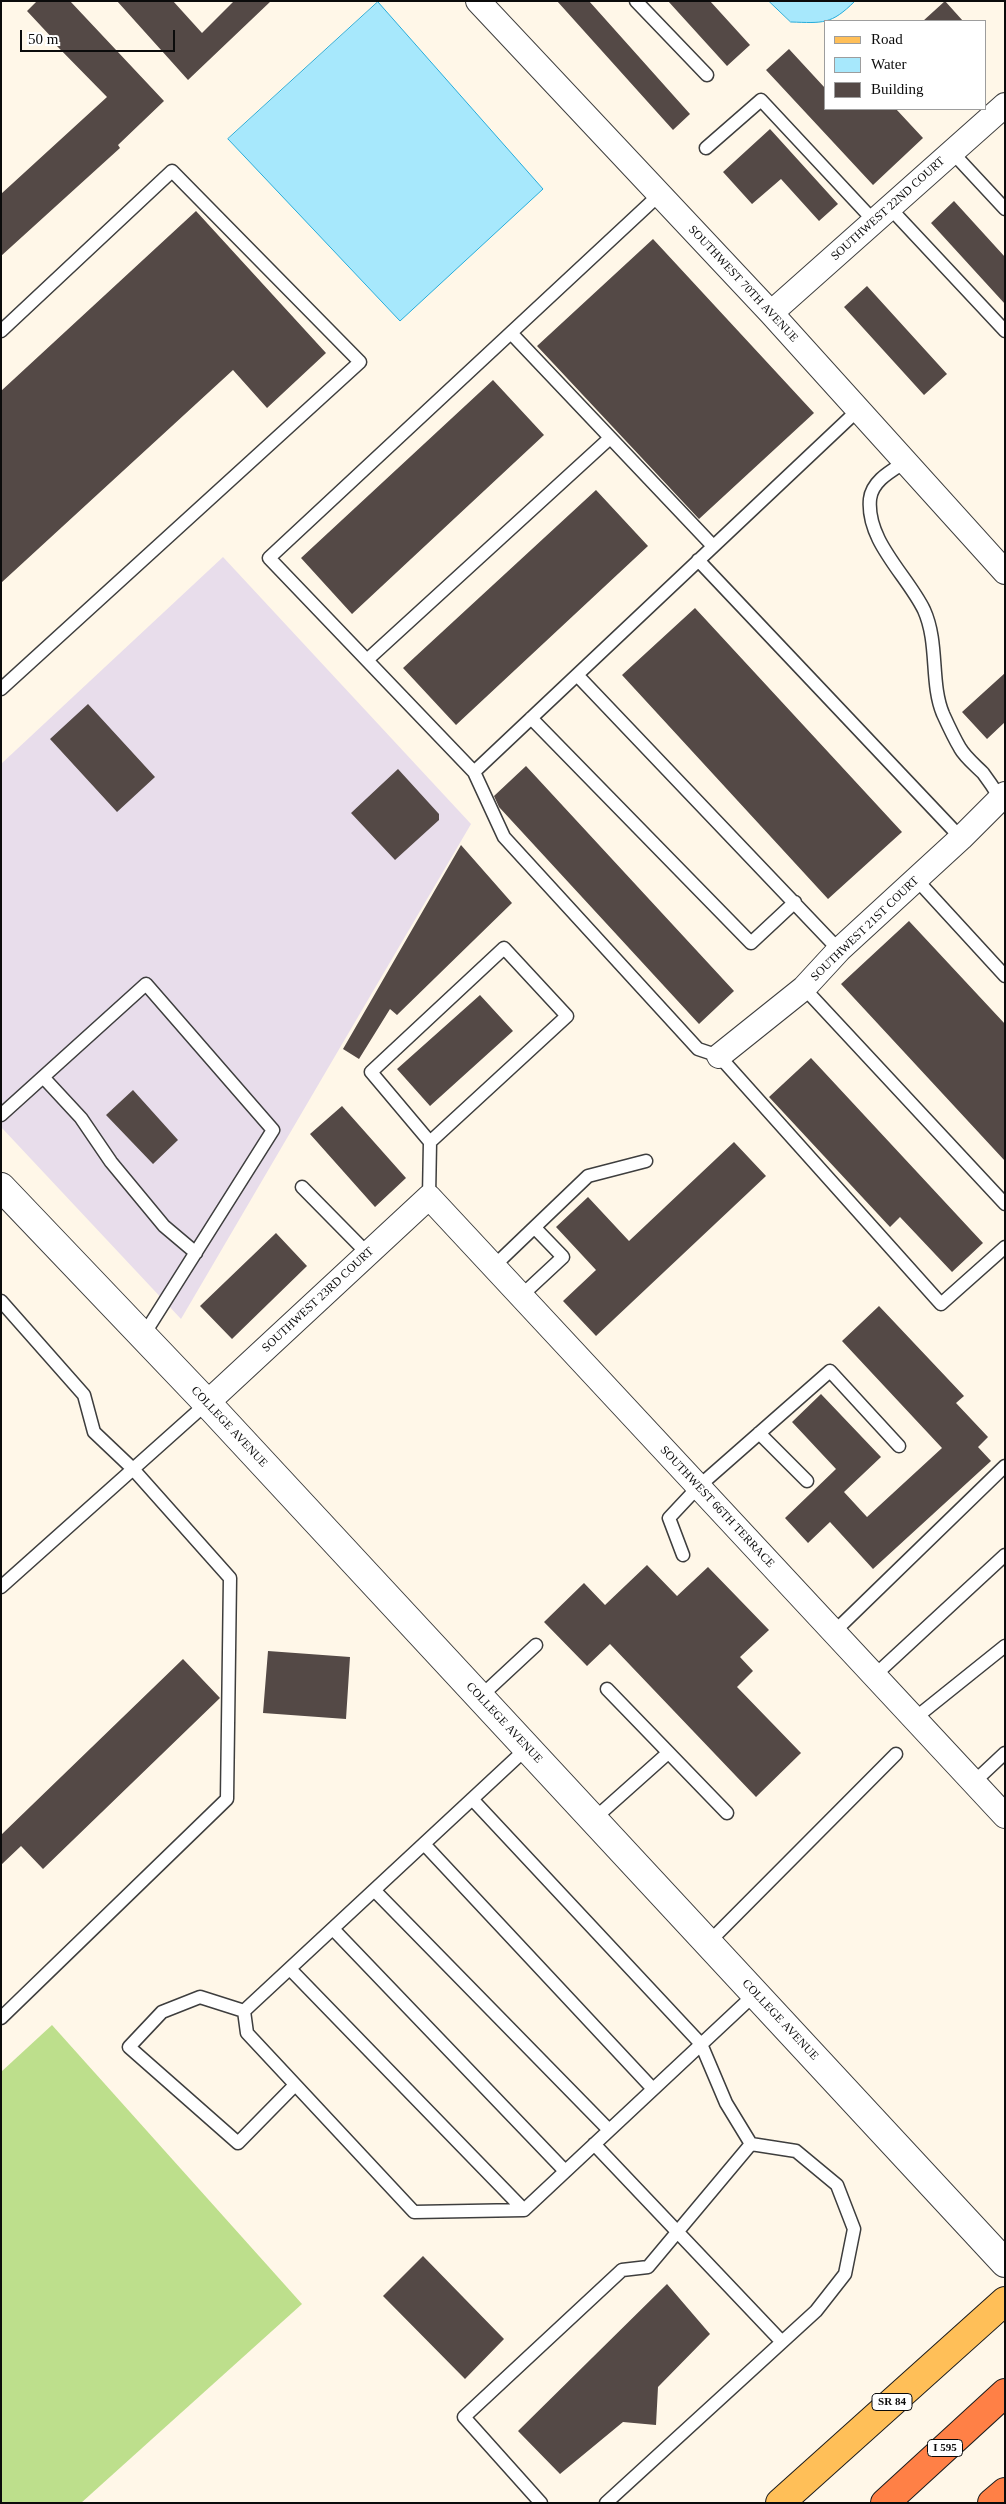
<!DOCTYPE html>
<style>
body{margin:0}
#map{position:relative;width:1006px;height:2504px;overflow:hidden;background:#fff7e8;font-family:"Times New Roman",serif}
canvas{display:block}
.frame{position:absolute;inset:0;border:2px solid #0b0b0b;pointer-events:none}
.legend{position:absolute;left:824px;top:20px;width:162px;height:90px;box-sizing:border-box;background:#fff;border:1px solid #9d9d9d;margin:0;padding:6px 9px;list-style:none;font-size:15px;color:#0b0b0b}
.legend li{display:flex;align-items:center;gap:10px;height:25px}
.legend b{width:25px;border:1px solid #9d9d9d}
.scale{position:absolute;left:20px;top:30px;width:155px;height:22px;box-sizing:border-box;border:2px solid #0b0b0b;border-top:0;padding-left:6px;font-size:15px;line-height:18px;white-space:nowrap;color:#0b0b0b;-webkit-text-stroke:4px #fff;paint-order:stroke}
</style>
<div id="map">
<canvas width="1006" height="2504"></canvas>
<div class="frame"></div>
<ul class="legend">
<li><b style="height:6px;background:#ffbf58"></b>Road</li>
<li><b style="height:14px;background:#a7e8fc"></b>Water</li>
<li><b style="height:14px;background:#544946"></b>Building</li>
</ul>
<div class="scale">50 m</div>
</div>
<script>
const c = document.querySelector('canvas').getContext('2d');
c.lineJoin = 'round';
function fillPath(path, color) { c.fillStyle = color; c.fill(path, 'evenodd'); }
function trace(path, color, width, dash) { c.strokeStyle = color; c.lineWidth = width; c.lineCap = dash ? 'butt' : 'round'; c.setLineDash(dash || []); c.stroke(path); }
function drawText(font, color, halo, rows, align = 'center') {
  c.font = font + ' "Times New Roman",serif'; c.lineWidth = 5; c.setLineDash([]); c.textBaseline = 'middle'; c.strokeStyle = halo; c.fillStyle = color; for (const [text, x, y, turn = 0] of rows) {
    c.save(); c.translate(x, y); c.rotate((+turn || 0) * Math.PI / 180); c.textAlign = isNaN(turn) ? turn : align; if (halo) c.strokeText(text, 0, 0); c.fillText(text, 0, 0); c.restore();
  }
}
fillPath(new Path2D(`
 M223,557L471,824L181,1319L1,1127V764Z`), '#e8ddeb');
fillPath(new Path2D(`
 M52,2025L302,2304L81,2503H1V2072Z`), '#bddf8c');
const water = new Path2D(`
 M769,1H855C831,25 823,23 791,22Z
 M378,2L543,189L400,321L228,139Z`);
fillPath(water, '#a7e8fc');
trace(water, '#27acda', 1);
fillPath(new Path2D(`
 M37,1H70L164,101L118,145L120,148L1,256V194L107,97L53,42L55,41L27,11Z
 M117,1H173L202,33L234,1H271L188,80Z
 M557,1H589L690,114L673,130Z
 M668,1H710L750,45L727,66Z
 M945,1L963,21H923Z
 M789,49L825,88V109H896L923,138L873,185L766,70Z
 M770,129L838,204L819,221L781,179L752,204L723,172Z
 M954,201L1005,257V304L931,223Z
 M196,211L326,353L267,408L233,370L1,583V391Z
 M653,239L814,413L699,519L537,346Z
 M867,286L947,374L924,395L844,307Z
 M493,380L544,435L352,614L301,558Z
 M596,490L648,546L456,725L403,668Z
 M695,608L902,832L828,899L622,675Z
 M1005,673V722L987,739L962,712Z
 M88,704L155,777L117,812L50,739Z
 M526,766L734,991L699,1024L499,807L494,796Z
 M398,769L439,814V820L395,860L351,813Z
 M461,845L512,903L397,1015L390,1009L359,1059L343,1049Z
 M909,921L1005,1024V1161L841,984Z
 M480,995L513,1031L430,1106L397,1069Z
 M811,1058L983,1243L952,1272L900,1217L890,1227L769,1097Z
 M133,1090L178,1140L153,1164L106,1115Z
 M342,1106L406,1178L375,1207L310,1134Z
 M734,1142L766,1176L596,1336L563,1301L596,1270L556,1227L588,1197L629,1241Z
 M276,1233L307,1266L232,1339L200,1306Z
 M879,1306L964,1396L956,1403L988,1437L978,1447L991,1461L873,1569L830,1522L808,1543L785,1518L836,1469L792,1422L821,1394L881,1457L844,1492L867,1517L942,1448L842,1341Z
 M647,1565L677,1596L708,1567L769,1630L740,1657L753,1671L737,1687L801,1753L756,1797L610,1644L587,1666L544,1622L584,1583L605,1605Z
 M268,1651L350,1657L346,1719L263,1713Z
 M183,1659L220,1698L43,1869L21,1846L1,1865V1835Z
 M423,2256L504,2339L465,2379L383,2296Z
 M667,2284L710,2334L658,2387L656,2425L623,2422L560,2474L518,2431Z`), '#544946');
const service = new Path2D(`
 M636,1L707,75
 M706,148L761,100L874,221
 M952,152L1005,209
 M660,194L269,558L474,772L504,837L698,1049L719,1056L941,1304L1005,1247
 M889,207L1005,331
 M1,331L172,171L360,362L1,689
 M511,333L713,546
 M905,462C891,471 872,481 870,499C866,541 907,575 924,610C939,643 930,683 943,714C948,725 954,738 960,748C965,757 975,765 983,773C989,781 995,790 1000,798
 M698,560L961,838
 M367,660L610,438
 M577,675L839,950
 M531,718L751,943L795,902
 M474,772L858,410
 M916,879L1005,976
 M804,988L1005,1204
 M43,1077L81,1118L111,1162L164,1226L196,1253
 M1,1115L146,984L273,1130L143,1336
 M302,1187L368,1254
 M429,1197L430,1142L371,1072L504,948L567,1016L430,1142
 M493,1267L588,1176L646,1161
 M521,1296L563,1257L535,1228
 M1,1301L84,1395L94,1432L133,1469L230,1578L227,1799L1,2018
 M759,1433L807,1481
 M683,1555L669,1518L698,1487L830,1371L899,1446
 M1,1587L207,1403
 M834,1632L1005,1466
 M874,1676L1005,1555
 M607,1689L727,1813
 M480,1697L536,1645
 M914,1719L1005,1646
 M527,1748L244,2011L247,2033L414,2212L524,2210L755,1994
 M974,1782L1005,1753
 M472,1799L701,2044L726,2103L751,2144
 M594,1819L668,1753
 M424,1844L653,2089
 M374,1890L609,2130
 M333,1929L565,2171
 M708,1943L896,1754
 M290,1969L524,2210
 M244,2011L200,1997L162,2012L129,2047L238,2143L295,2085
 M594,2144L782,2342
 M541,2503L464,2417L622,2270L648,2267L751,2144
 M606,2503L816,2311L845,2274L854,2229L837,2185L796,2151L751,2144`);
const minor = new Path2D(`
 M478,1L771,313L1005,572
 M771,313L1005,105
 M719,1056L804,988L839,950L961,838L1005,794
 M207,1403L429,1197L1005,1816`);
const tertiary = new Path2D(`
 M1,1187L207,1403L1005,2263`);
const primary = new Path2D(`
 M780,2503L1005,2301`);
const motorway = new Path2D(`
 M885,2503L1005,2393
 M992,2503L1005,2492`);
trace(service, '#3e3e3e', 15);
trace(minor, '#3e3e3e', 26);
trace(tertiary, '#3e3e3e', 30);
trace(primary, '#1c1c1c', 30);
trace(motorway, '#1c1c1c', 30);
trace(service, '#fff', 12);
trace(minor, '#fff', 24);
trace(tertiary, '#fff', 28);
trace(primary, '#ffbf58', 28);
trace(motorway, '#ff8046', 28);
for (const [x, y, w] of [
 [892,2402,40],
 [945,2448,35]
]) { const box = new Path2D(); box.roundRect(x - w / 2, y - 8.5, w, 17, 4); c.fillStyle = '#fff'; c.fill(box); trace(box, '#0b0b0b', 1); }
drawText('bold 11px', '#0b0b0b', null, [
 ["SR 84",892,2402],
 ["I 595",945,2448]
]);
drawText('12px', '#0b0b0b', '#fff', [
 ["SOUTHWEST 22ND COURT",888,209,-42],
 ["SOUTHWEST 70TH AVENUE",743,284,47],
 ["SOUTHWEST 21ST COURT",865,929,-44],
 ["SOUTHWEST 23RD COURT",318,1300,-43],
 ["COLLEGE AVENUE",229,1427,47],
 ["SOUTHWEST 66TH TERRACE",717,1507,47],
 ["COLLEGE AVENUE",504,1723,47],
 ["COLLEGE AVENUE",780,2020,47]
]);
</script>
